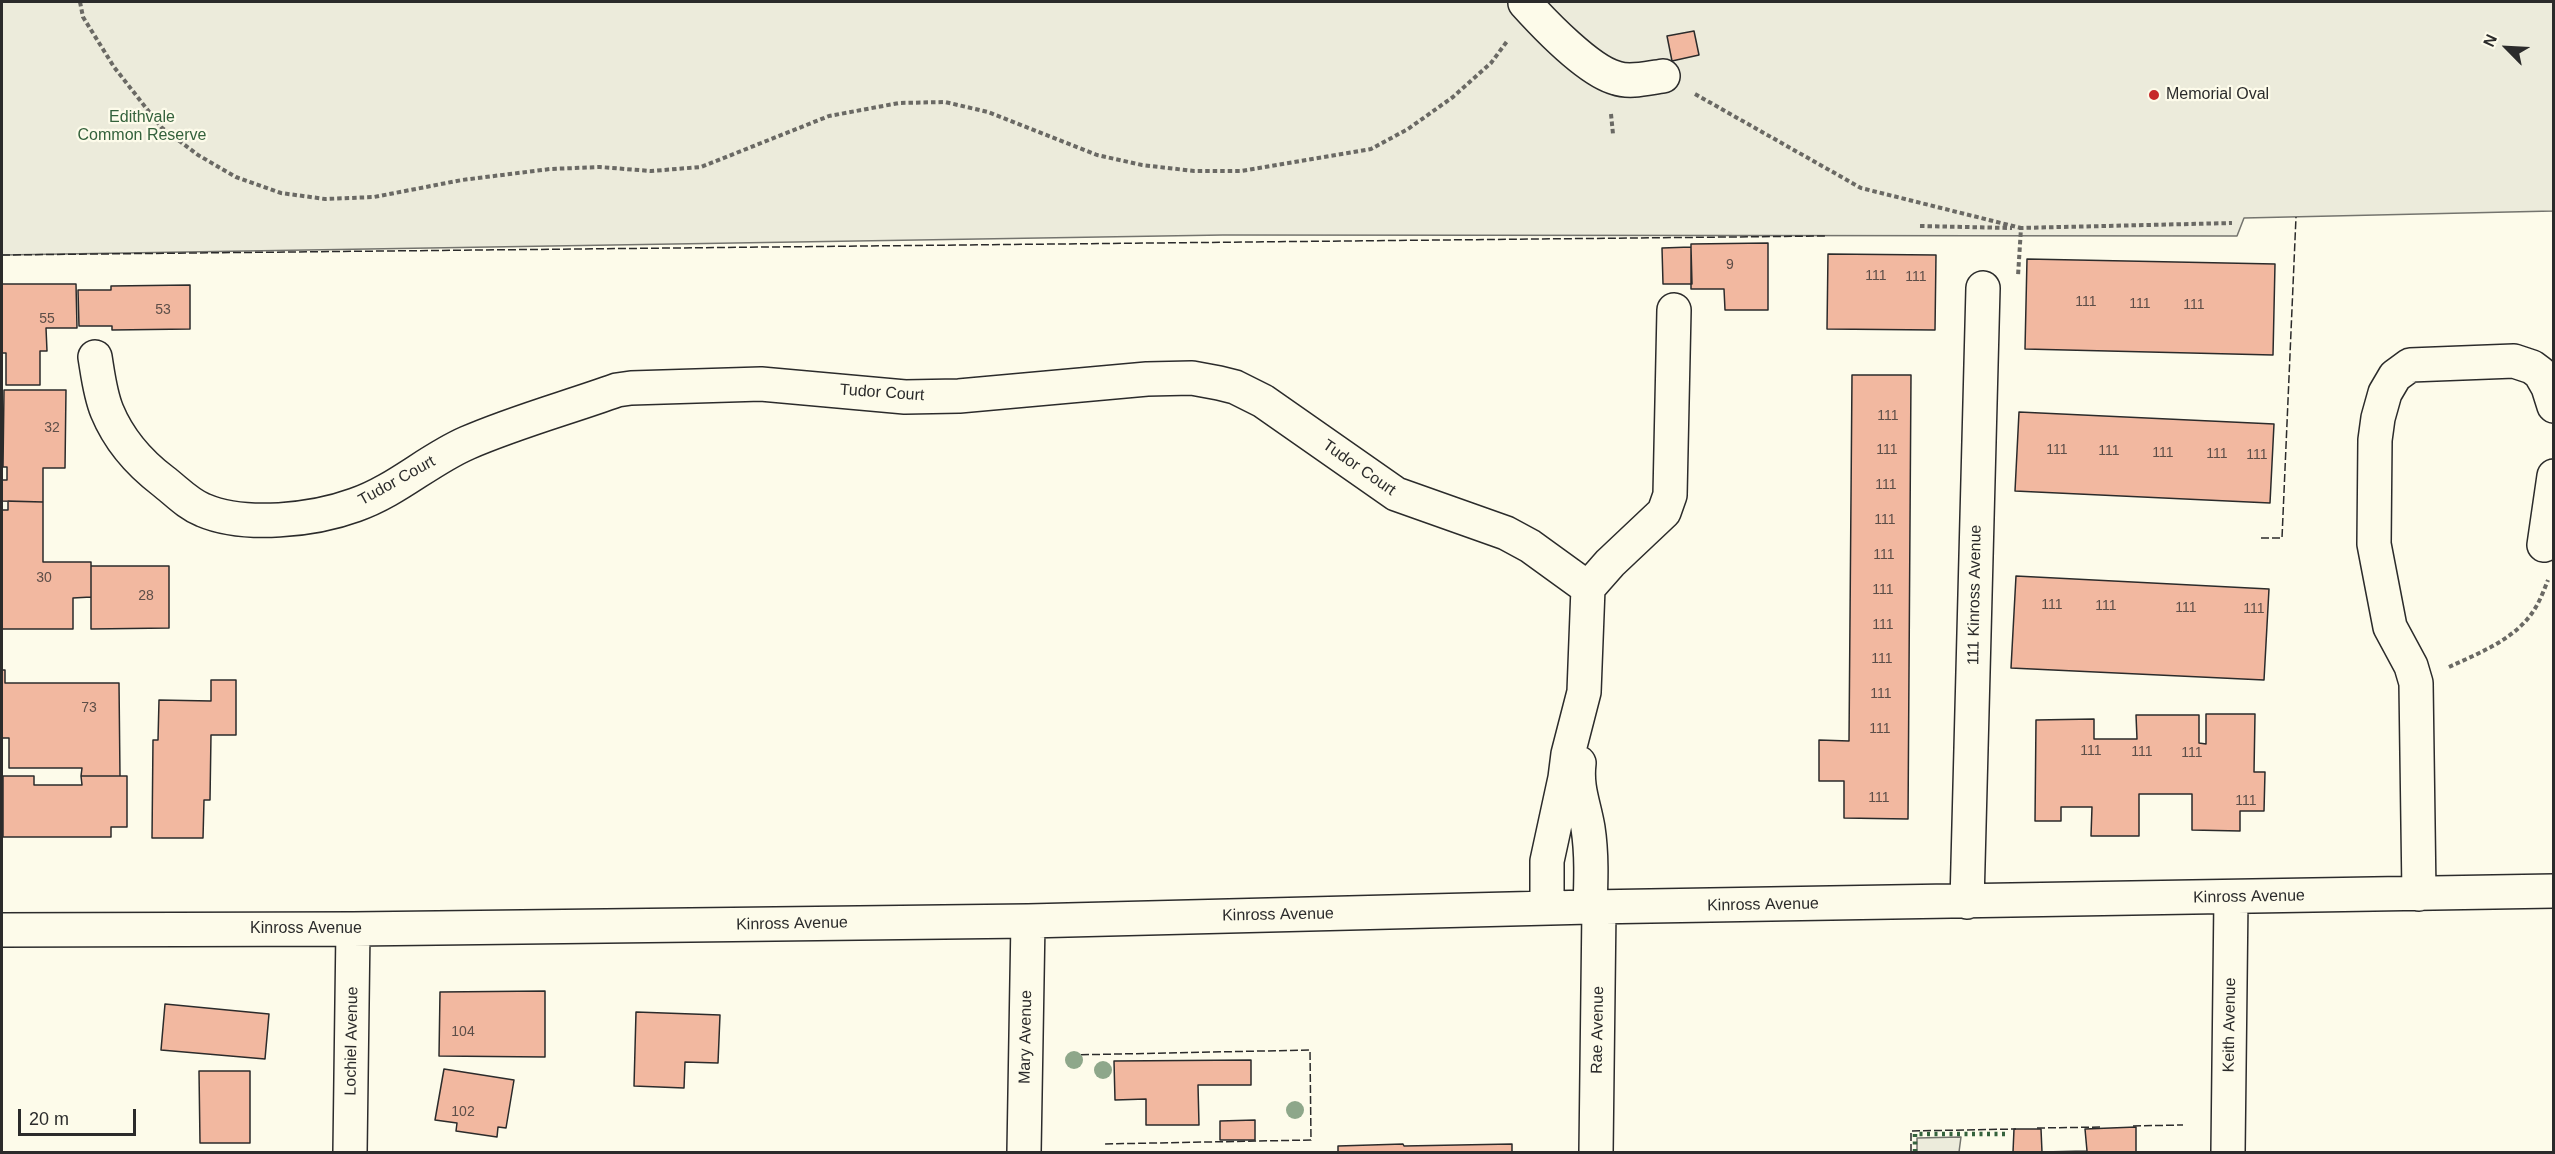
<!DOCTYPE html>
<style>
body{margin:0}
#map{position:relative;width:2555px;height:1154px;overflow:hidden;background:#fdfbea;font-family:Arial,sans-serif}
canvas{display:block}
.frame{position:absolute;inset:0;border:3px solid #2b2b2b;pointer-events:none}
.north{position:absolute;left:2477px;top:18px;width:60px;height:60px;-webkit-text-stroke:4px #fdfbea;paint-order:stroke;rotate:294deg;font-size:16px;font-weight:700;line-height:24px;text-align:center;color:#2b2b2b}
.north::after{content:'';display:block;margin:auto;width:21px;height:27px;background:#2b2b2b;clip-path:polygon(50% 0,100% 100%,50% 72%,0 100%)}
.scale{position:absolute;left:18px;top:1109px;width:118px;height:27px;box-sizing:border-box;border:3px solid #2b2b2b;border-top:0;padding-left:8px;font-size:18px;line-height:21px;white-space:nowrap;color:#2b2b2b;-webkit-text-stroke:4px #fdfbea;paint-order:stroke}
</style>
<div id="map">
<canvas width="2555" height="1154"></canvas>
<div class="frame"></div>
<div class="north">N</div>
<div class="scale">20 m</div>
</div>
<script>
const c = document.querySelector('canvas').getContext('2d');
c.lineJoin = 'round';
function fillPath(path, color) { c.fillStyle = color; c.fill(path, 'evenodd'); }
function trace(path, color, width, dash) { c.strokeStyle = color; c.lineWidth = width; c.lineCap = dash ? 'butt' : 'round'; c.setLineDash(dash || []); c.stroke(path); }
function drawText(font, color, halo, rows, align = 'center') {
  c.font = font + ' Arial,sans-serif'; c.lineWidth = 4.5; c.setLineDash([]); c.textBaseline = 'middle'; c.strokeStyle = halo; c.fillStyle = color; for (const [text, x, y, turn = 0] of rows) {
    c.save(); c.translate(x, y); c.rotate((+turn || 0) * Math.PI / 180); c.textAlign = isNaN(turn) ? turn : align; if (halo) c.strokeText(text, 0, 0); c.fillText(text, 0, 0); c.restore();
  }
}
const green = new Path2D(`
 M2,2H2553V211L2244,218L2237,236L1223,235L2,255Z
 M1961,1137L1959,1152H1917V1138Z`);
fillPath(green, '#ecebdb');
trace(green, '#74746e', 1.5);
const building = new Path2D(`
 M1694,31L1699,55L1672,61L1667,36Z
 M1768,243V310H1725L1724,289H1691V244Z
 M1691,247L1692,284H1663L1662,248Z
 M1828,254L1936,255L1935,330L1827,329Z
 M2027,259L2275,264L2273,355L2025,349Z
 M2,284H76L77,328H46L47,351H40V385H6V353H2Z
 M190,285V329L112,330V326H79L78,290H111V286Z
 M1852,375H1911L1908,819L1844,818V781H1819V740L1849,741Z
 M4,390H66L65,468H43V502L2,501V480H7V467H3Z
 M2019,412L2274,424L2270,503L2015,491Z
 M8,501L43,502V562H91V597L73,598V629H2V510H8Z
 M91,566H169V628L91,629Z
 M2016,576L2269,589L2264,680L2011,668Z
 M2,670H5V683H119L120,776H81L82,768H9V738H2Z
 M211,680H236V735H211L210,800H204L203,838H152L153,740H158L159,700L211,701Z
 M2206,714H2255L2254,772H2265L2264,811H2240V831L2192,830V794H2139V836H2091L2092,807H2061V821H2035L2036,720L2094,719V739H2137L2136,715H2199V743L2206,744Z
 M3,776H34V785H82L81,776H127V827H111V837H3Z
 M545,991V1057L439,1056L440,992Z
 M165,1004L269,1014L265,1059L161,1050Z
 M636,1012L720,1015L718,1063L685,1062L684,1088L634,1086Z
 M1251,1060V1085H1198L1199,1125H1146V1099L1115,1100L1114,1061Z
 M444,1069L514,1080L506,1128L498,1127L497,1137L456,1131L457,1123L435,1120Z
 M199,1071H250V1143H200Z
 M1255,1120V1140H1220V1121Z
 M2136,1127V1152H2008H2013L2014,1129H2041L2042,1152L2087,1151L2085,1129Z
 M1403,1144L1404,1146L1512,1144V1152H1338V1146Z`);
fillPath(building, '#f2b8a0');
trace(building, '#2b2b2b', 1.5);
const minor = new Path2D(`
 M1525,3C1544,24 1589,71 1616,78C1630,83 1648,78 1663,76
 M95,357C98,375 100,394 107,411C119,440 138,462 163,481C176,491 188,504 203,510C245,528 314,520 355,505C396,491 428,460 467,443C515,422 567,408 617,390L631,388L761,384L905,397L959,396L1147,379L1192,378L1219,383L1235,387L1263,401L1396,494L1506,533L1530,546L1588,588L1584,692L1568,754L1565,778L1547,861V908
 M2544,545L2554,476
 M1588,588L1610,563L1664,512L1670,495L1674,310
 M1579,763C1576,788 1584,804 1588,828C1592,854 1591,881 1590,907
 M2419,894L2416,683L2411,666L2390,627L2374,544L2375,440L2378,418L2385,393L2395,376L2410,365L2514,361L2532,367L2540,373L2548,387L2554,406
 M1967,902L1983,288
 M2,930L353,929L1028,921L1590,907L2554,891
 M350,1152L353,929
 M1024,1152L1028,921
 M1596,1152L1599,908
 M2228,1152L2231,898`);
trace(minor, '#2b2b2b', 36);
trace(new Path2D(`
 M80,2L83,17L114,67L161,127L198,155L236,177L281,193L325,199L374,197L462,180L550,169L600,167L651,171L701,167L829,116L899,103L945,102L988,112L1097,155L1142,165L1194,171H1241L1371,149L1408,129L1453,97L1491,63L1508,40
 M1695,94L1861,188L2021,228L2018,276
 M1611,114L1613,134
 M1920,226L2012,228
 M2019,228L2232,223
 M2449,667C2479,653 2516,639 2534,610C2540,601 2544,590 2548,580`), '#6a6964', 4, [4.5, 3]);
trace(minor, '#fdfbea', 33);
trace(new Path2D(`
 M1915,1152V1134H2006`), '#34623c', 4.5, [3, 4.5]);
trace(new Path2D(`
 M2,255L1825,236
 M2261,538H2282L2296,217
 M1070,1055L1310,1050L1311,1140L1103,1144
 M2133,1126L2183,1125
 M2037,1128L2103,1127
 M1911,1152V1131L2016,1129`), '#2b2b2b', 1.5, [8, 3]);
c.fillStyle = '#8ea78a';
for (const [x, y] of [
 [1074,1060],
 [1103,1070],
 [1295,1110]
]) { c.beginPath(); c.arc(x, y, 9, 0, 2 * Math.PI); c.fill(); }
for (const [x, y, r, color] of [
 [2154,95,6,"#c62828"]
]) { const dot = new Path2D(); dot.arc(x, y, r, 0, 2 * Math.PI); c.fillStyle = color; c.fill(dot); trace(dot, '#fdfbea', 2); }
drawText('14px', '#5d4e48', null, [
 ["9",1730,265],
 ["111",1876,276],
 ["111",1916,277],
 ["111",2086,302],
 ["111",2140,304],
 ["111",2194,305],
 ["53",163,310],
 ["55",47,319],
 ["111",1888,416],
 ["32",52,428],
 ["111",1887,450],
 ["111",2057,450],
 ["111",2109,451],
 ["111",2163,453],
 ["111",2217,454],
 ["111",2257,455],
 ["111",1886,485],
 ["111",1885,520],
 ["111",1884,555],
 ["30",44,578],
 ["111",1883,590],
 ["28",146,596],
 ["111",2052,605],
 ["111",2106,606],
 ["111",2186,608],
 ["111",2254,609],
 ["111",1883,625],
 ["111",1882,659],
 ["111",1881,694],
 ["73",89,708],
 ["111",1880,729],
 ["111",2091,751],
 ["111",2142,752],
 ["111",2192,753],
 ["111",1879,798],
 ["111",2246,801],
 ["104",463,1032],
 ["102",463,1112]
]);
drawText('16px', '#2b2b2b', '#fdfbea', [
 ["Memorial Oval",2166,95]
], 'left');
drawText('16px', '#34623c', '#fdfbea', [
 ["Edithvale",142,118],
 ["Common Reserve",142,136]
]);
drawText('16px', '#2b2b2b', '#fdfbea', [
 ["Tudor Court",882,393,4],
 ["Tudor Court",1359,468,35],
 ["Tudor Court",397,481,-29],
 ["111 Kinross Avenue",1975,595,-89],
 ["Kinross Avenue",2249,897,-1],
 ["Kinross Avenue",1763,905,-1],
 ["Kinross Avenue",1278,915,-1],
 ["Kinross Avenue",792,924,-1],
 ["Kinross Avenue",306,929],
 ["Keith Avenue",2230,1025,-89],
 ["Rae Avenue",1598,1030,-89],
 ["Mary Avenue",1026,1037,-89],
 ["Lochiel Avenue",352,1041,-89]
]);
</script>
